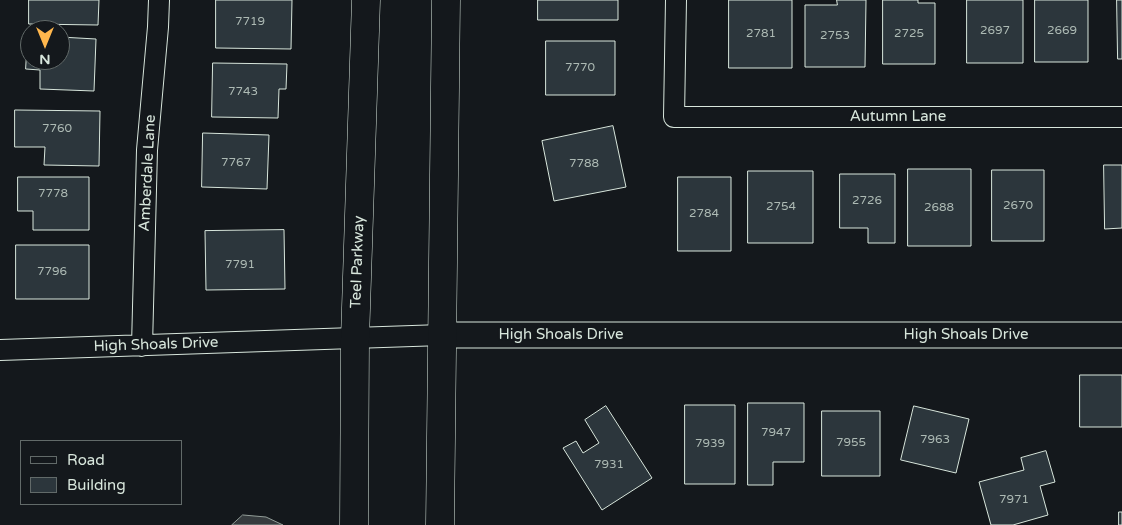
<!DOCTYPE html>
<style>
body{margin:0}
#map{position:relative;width:1122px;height:525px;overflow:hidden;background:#14181c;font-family:"Varela Round",sans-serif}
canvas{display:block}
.legend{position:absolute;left:20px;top:440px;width:162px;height:65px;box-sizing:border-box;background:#14181c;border:1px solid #626a69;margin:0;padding:6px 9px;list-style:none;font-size:15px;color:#d8e6dc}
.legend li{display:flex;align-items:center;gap:10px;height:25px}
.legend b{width:25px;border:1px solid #626a69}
.north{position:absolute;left:20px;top:20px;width:50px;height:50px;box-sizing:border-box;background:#14181c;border:1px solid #626a69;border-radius:50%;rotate:180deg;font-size:14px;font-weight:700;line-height:20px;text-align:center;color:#d8e6dc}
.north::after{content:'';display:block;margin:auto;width:18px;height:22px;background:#ffb74d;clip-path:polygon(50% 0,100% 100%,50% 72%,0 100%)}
</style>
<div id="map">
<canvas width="1122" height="525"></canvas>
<ul class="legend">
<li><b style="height:6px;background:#14181c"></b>Road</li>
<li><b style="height:14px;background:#2c363c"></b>Building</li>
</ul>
<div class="north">N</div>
</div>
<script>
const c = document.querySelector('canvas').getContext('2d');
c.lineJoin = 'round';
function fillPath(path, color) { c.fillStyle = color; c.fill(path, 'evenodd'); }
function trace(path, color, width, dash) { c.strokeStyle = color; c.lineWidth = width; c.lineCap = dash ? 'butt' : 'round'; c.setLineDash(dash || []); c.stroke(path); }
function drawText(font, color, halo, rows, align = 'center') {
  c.font = font + ' "Varela Round",sans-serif'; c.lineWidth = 4; c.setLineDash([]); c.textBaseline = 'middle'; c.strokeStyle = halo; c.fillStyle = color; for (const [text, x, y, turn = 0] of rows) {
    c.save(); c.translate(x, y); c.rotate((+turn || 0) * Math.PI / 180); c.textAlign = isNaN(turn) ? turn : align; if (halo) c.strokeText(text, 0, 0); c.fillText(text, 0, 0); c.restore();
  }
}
const water = new Path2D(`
 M243,515L266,517L283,525H232Z`);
fillPath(water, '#363b3e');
trace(water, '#939e99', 1);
const building = new Path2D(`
 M29,0H99L98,25L29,24Z
 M216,0H292L291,49L216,48Z
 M538,0H618V20H538Z
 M729,0H792V68H729Z
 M837,0H866L865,67H805V5H837Z
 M883,0H918V3H935V64H883Z
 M967,0H1023V63H967Z
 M1035,0H1088V62H1035Z
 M1117,0H1122V59H1118Z
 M28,36H30V60H60V37L96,39L94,91L40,89V70L26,69Z
 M546,41H615V95H546Z
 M213,63L287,64L286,89H279L278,118L212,117Z
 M15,110L100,111L99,166L44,165L45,147H15Z
 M613,126L626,187L554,201L542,141Z
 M203,133L269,135L267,189L202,187Z
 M1104,165H1122V228L1105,229Z
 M908,169H971V246H908Z
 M992,170H1044V241H992Z
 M748,171H813V243H748Z
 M840,174H895V243H868V228H840Z
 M18,177H89V230H33V211H18Z
 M678,177H731V251H678Z
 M284,230L285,289L206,290L205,231Z
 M16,245H89V299H16Z
 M1080,375H1122V427H1080Z
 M748,403H804V462H773V485H748Z
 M685,405H735V484H685Z
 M606,406L652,478L602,510L563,448L576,441L583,453L599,443L585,420Z
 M914,406L969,419L956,473L901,460Z
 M822,411H880V476H822Z
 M1046,451L1055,482L1040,486L1048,515L1013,525H991L979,482L1024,470L1021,458Z
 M1119,512H1122V525H1119Z`);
fillPath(building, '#2c363c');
trace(building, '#d8e6dc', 1);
const minor = new Path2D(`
 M676,0L674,117H1122
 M142,346L147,150L158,27L159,0
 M0,350L442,335`);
const tertiary = new Path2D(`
 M442,335H1122`);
const secondary = new Path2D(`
 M354,525L355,339L366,0
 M440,525L446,0`);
trace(minor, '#d8e6dc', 22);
trace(tertiary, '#d8e6dc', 27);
trace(secondary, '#d8e6dc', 29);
trace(minor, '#14181c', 20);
trace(tertiary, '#14181c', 25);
trace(secondary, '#14181c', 28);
drawText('12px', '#adbab4', null, [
 ["7719",250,22],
 ["2697",995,31],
 ["2669",1062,31],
 ["2781",761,34],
 ["2725",909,34],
 ["2753",835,36],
 ["7770",580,68],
 ["7743",243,92],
 ["7760",57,129],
 ["7767",236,163],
 ["7788",584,164],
 ["7778",53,194],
 ["2726",867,201],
 ["2670",1018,206],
 ["2754",781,207],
 ["2688",939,208],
 ["2784",704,214],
 ["7791",240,265],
 ["7796",52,272],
 ["7947",776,433],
 ["7963",935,440],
 ["7955",851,443],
 ["7939",710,444],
 ["7931",609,465],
 ["7971",1014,500]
]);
drawText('15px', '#d8e6dc', '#14181c', [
 ["Autumn Lane",898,117],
 ["Amberdale Lane",148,173,-87],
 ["Teel Parkway",358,262,-88],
 ["High Shoals Drive",561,335],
 ["High Shoals Drive",966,335],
 ["High Shoals Drive",156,345,-2]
]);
</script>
